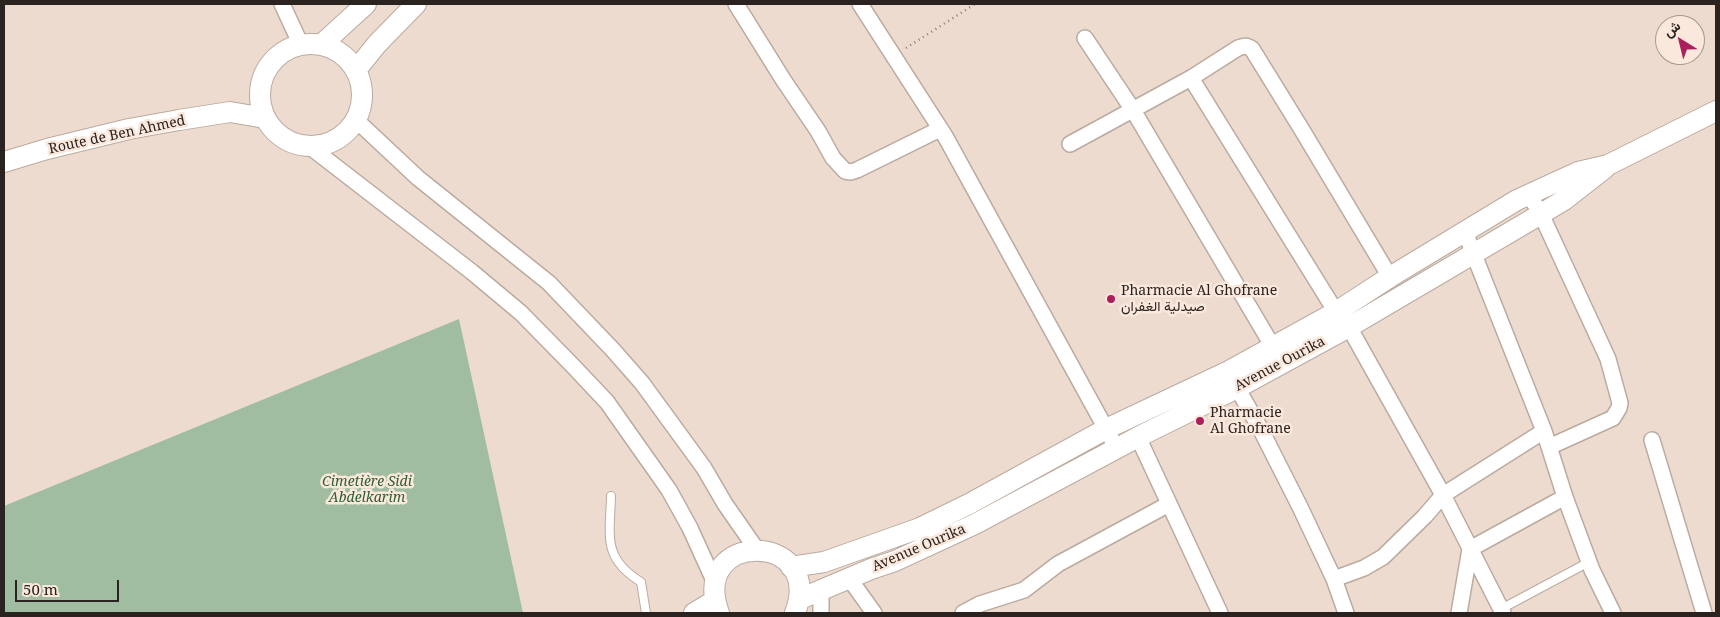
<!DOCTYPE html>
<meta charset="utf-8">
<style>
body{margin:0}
#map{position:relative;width:1720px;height:617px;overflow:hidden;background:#eddbcf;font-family:"Noto Serif",Vazirmatn,serif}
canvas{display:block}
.frame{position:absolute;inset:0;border:5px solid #2a231f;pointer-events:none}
.north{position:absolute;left:1655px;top:15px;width:50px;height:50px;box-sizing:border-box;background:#fae8dc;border:1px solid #a79990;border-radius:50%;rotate:324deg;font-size:14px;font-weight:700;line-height:20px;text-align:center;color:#2a231f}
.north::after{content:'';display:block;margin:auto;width:18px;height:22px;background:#ac1f5c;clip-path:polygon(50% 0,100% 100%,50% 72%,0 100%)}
.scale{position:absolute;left:15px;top:580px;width:104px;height:22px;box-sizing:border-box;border:2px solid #2a231f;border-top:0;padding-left:6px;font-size:15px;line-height:18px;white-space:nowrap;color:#2a231f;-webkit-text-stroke:4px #fae8dc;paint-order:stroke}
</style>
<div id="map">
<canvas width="1720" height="617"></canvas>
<div class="frame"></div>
<div class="north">ش</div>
<div class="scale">50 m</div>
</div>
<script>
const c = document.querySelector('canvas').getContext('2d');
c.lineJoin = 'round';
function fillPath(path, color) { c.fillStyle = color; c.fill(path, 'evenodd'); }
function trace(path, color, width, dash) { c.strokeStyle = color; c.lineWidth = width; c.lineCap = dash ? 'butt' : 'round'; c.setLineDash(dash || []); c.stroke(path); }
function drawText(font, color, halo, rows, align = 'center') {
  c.font = font + ' "Noto Serif",Vazirmatn,serif'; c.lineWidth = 5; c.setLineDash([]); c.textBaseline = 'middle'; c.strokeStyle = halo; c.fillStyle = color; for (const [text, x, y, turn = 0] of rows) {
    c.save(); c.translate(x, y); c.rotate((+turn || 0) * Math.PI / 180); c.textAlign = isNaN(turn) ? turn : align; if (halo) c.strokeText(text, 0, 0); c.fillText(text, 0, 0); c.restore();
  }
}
fillPath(new Path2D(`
 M459,319L523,613H4V506Z`), '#a0bda1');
const lane = new Path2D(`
 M611,496C610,536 602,558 641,582L646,613
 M1501,609L1589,562`);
const street = new Path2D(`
 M282,4L301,45
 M736,4L784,81L818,131L833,158L845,171L851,172L857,170L940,129
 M860,4L945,136L1117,449
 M1085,38L1133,110L1273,347
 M1191,78L1336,312L1349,327L1443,495L1503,613
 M355,119L418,178L549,283L613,350L642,383L704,468L725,504L757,550
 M1070,144L1191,78L1238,48C1244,46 1246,45 1252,49L1302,130L1390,277
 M309,146L472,272L521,313L573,366L607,402L669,490L690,528L715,583
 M1529,195L1541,214L1603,348L1608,359L1620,403L1619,408L1613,418L1549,447
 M1465,232L1544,431L1565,497L1592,570L1613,613
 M1232,379L1260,428L1300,507L1334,579L1346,613
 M1138,437L1220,613
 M1652,440L1704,613
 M849,578L874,613
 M1334,579L1364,568L1383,557L1425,516L1443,495L1544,431
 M821,589V613
 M963,613L980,604L1024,590L1058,564L1169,504
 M1459,613L1470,549L1565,497`);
const secondary = new Path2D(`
 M260 95a51 51 0 1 1 102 0a51 51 0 1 1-102 0Z
 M321,45L366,4
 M356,70L377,44L416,4
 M4,162L47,149L129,129L179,120L230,112L265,118
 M791,567L824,562L920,528L969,504L1106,429L1229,371L1336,312L1390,277L1517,200L1578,172L1608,165L1716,111
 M800,599L871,569L895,561L975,524L1138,437L1237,388L1349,327L1541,214L1564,200L1605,168
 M694,613L714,601
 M719,613C688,529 826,531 795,613`);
trace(lane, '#bbaa9e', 10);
trace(street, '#bbaa9e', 18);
trace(secondary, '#bbaa9e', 22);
trace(new Path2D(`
 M906,48L975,4`), '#8b7e76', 2.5, [1, 4]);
trace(lane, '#fff', 8);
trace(street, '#fff', 15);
trace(secondary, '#fff', 20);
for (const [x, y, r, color] of [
 [1111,299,5,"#ac1f5c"],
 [1200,421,5,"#ac1f5c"]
]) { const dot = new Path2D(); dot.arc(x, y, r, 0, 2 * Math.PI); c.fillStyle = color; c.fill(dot); trace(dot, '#fae8dc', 2); }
drawText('14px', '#2a231f', '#fae8dc', [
 ["Route de Ben Ahmed",117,135,-12],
 ["Avenue Ourika",1280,364,-28],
 ["Avenue Ourika",919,548,-23]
]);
drawText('14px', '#2a231f', '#fae8dc', [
 ["Pharmacie Al Ghofrane",1121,291],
 ["صيدلية الغفران",1121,307],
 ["Pharmacie",1210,413],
 ["Al Ghofrane",1210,429]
], 'left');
drawText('italic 14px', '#2d6033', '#fae8dc', [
 ["Cimetière Sidi",367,482],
 ["Abdelkarim",367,498]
]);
</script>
